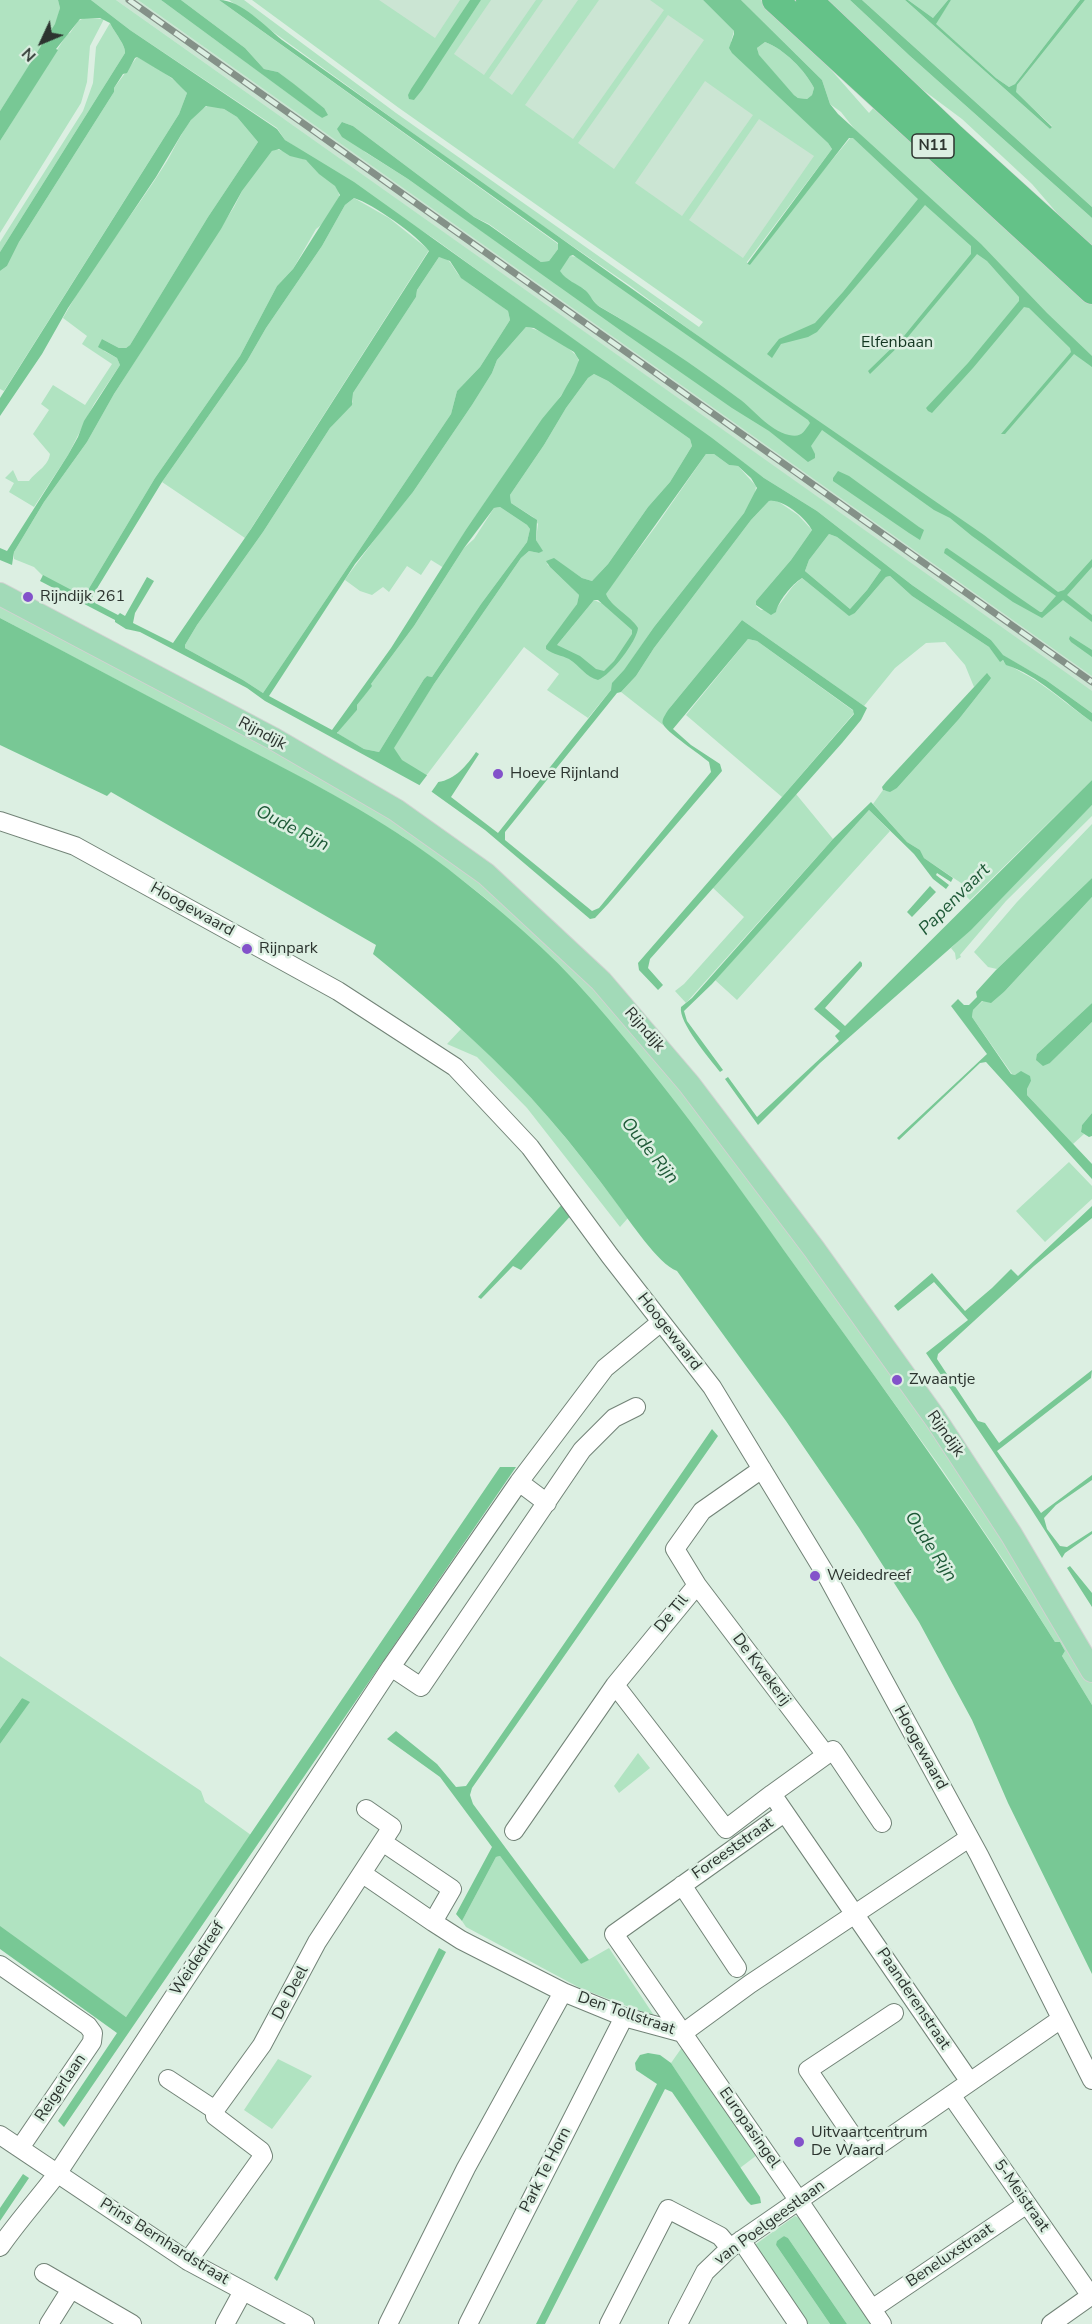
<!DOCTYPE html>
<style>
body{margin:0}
#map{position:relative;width:1092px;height:2324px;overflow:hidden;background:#dcefe2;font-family:"Nunito Sans",sans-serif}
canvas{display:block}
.north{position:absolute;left:12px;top:12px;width:60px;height:60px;-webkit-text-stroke:4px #dcefe2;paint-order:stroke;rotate:226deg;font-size:16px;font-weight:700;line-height:24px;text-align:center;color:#2c342f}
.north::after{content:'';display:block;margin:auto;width:21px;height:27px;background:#2c342f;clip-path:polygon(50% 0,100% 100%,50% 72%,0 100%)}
</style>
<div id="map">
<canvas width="1092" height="2324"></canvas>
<div class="north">N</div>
</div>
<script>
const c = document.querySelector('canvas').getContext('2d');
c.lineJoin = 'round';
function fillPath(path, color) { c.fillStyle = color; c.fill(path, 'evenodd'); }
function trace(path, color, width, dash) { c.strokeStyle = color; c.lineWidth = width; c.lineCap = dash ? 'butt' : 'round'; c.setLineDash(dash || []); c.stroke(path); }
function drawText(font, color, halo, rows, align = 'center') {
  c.font = font + ' "Nunito Sans",sans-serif'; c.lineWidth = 5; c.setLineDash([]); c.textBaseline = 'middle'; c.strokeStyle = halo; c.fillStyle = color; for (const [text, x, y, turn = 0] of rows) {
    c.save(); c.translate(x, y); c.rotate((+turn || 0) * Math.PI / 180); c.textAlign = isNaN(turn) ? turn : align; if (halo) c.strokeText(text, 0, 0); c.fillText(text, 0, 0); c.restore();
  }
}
fillPath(new Path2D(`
 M116,0H138L1092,674V692Z
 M362,0H676L823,151L740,267Z`), '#cbe5d3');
fillPath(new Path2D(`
 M0,0H58L60,8L56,24L0,111Z
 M91,0H116L1092,691V713L1046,680L1002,655L991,640L912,585L817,511L764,478L436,240L285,140L277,128L130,30Z
 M138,0H161L322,118L324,108L278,72L264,69L245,48L181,0H219L558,244V249L549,261L541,262L489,224L474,217L353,126L342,122L365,152L408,179L675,367L621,319L597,305L584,289L569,281L559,271L570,256L578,257L659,314L698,336L629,285L501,197L229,0H244L396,113L699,327L703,322L399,108L252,0H379L435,38L460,0H470L435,55L414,100L481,0H491L454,54L484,75L536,0H543L489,78L512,95L578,0H599L525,105L573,139L664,10L650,0H703L734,31L731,42L828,143L832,149L747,262V264L750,265L798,201L856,131L841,112L830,104L822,80L741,0H761L819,56L869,113L875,106L979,205L1092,303V676ZM668,15L704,40L614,169L578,143ZM705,81L753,115L682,216L635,183ZM759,119L814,156L743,258L689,220Z
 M826,0H850L910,56L1092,218V248L1069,227L1032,184L962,119L911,81Z
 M862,0H905L1050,129L1052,126L1015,92L1017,85L1085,0H1092V207Z
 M908,0H948L933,18Z
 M951,0H1080L1015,84L1009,87L996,78L935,24Z
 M84,18L104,19L90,46L87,82L81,103L0,233V141L67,34L70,33L78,21Z
 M110,23C114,32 126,45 125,53L0,252V242L83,111L93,83L96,47Z
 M765,42C784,49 805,70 814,88L812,95L807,99L798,98L794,95L759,56L757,48Z
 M137,57C155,67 174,77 187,93L179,114L4,391L0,389V271L7,266L19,242L114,92V88Z
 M211,105L224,109L237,117L258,142L208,217L130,345L126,348H119L102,339L104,351L117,358L120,365L94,404L68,455L34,507L9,492L14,483L5,478L13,470L18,481H29C36,471 48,467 50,454L33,434L49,410L41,404L53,385L85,405L112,364L82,344L87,336L63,318C93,263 134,214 167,161C176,146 192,108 211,105Z
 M276,149C279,149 306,160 308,161C312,164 314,169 318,172C326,180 340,184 339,197L324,223L316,229L293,269L277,286L240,356L155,478L88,590L84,594H78L43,576L34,567L14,559V552L44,502L87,442L114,394L234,207L242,191L272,151Z
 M354,198L389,218L429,250L245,538L162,482L247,361L266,328L322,246L345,205Z
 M439,257C452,257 453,271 462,278C476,290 493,299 508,311L510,320L480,367L457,391L451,414L263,693L243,680L185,648V645L197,625L263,532L330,428L353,402V393L416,297L417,290Z
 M526,327C536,327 579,350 579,362C578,371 569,378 567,387L467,528L444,568L431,560L421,575L407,566L389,592L383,587L372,595L360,591L345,580L346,578L384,527L413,492L472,405L492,373L497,360Z
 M594,374L608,381L690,439L692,446L670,482L648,507L608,564L592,581L582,578L554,559L547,564L579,595L577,604L566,621L557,645L594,600L601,603L608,590L656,526L706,454H714L729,465L738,466L756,486L755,495L744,513L654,627L611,690L588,718L547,690L559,674L524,647L426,776L401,760L393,748L434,684L521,558L529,551L539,553L542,551L536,540L538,524L533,517L511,503L510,495L544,445L566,408L588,378Z
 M776,500L798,515L812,530L791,560L756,601V606L761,610L776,609L793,586L802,578L847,614L855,613L886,577L890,576L912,596L989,647L1000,661L1002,660C1012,668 1026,674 1038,682C1056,694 1073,709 1092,722V780L970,900L960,890L964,885L924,858L920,850L907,842L873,804L883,790L885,791L897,788L959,719L989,681L988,674L974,687L965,665L945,642L926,643L895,668L864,706L742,620L668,710L663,725L621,692L636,676L654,648L751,520L769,501Z
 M500,507L527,525L530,529L527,542L481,604L432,677L427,676L424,679L379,752L364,749L338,734V731L357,710V705L371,686V684L414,626L464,548L474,539L494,508Z
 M829,534L837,537L881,570L867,590L850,609L805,571L809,560Z
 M0,599L400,818L486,880L610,993L887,1363L1092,1679V1705L1062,1656L1065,1651L1060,1642H1055L1008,1567L941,1468L717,1158L651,1073L489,901L444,866L402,836L328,792L0,618Z
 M748,639L757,641L855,712L782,797L686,715Z
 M796,794L833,839L686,1003L675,991L684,984L744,917L712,887Z
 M1092,805V816L1006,901L960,955L961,957L956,960L955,953L951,948Z
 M869,810L890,831L737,1000L715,980Z
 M1092,824V878L997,969L988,967L974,952L1017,902Z
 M1092,897V1003L1037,1054L1050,1063L1092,1022V1113L1082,1125L1081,1132L1084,1134L1073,1144L1027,1095V1089L1031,1081L1012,1074L972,1017L973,1010L983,1001H987L1005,991Z
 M461,1029C525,1084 578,1151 628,1218L620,1227L527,1108L477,1057L447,1044Z
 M1069,1162L1092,1186V1199L1045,1242L1016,1211Z
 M0,1656L201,1791L205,1802L251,1835L126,2017L0,1928V1744L29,1703L22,1698L0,1729Z
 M638,1753L650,1768L619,1793L614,1786Z
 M500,1856L581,1964L609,1948L655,2017L580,1988L466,1927L462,1921L496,1857Z
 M683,2046L757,2155L740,2168L671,2063Z
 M278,2059L312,2076L272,2129L244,2110Z
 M795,2216L801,2219L872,2324H847L788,2238L784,2236L776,2245L830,2324H805L755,2248L756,2244Z`), '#b0e3c1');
fillPath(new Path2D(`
 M58,0H91L130,30L277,129L285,140L354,182L712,438L764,478L817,511L912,585L991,640L1003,655L1046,680L1092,713V722C1065,703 1038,675 1006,665L1003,660L1000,662L989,647L912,596L890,576L886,577L855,613L849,616L802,578C791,585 778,602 776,612L771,615L756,605V601L791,560L812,530C806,518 782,498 769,501L751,520L654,648L636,676L621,692L617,693L505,832V840L592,911L599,908L711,772L709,762C701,755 665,731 663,724C661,720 666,714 668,710L742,620L867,708L861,720L842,743L650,959L648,968L663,985L658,990L639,970L638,963L854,714L853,710L757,641L748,639L673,729L691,745L720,764L722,771L608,904L595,918L590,919L485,830L432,792L265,701L247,688L140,632L126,629L115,622V620L40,581L43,575L81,595L88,590L155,478L240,356L277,286L293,269L340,195L335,186L319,174L306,160L290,156L279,149L272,151L242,191L221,229L114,394L87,442L44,502L14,552L12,565L0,560V548L7,551L68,455L78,437L84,421L120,365L117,358L98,347L102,339L119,348H126L130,345L208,217L258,142L237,117L224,109L206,106L191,120L181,135L156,177L68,308L42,354L0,416V398L179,114L187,93L172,78L137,57L135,58L127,73L123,74L114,88V92L19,242L7,266L0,271V252L125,53C126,45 114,32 110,23L100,18L80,19L56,49L58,50L0,141V111L55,24L60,8ZM354,198C373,204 417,235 429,251L251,529L173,643L133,623L135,613L154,581L147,577L125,616L120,613L118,615L95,603L92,598L93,595L162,482L247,361L266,328L322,246L345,205ZM439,257L450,261L461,278L508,311L510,320L480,367L457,391L451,414L263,693L243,680L185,648V645L197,625L263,532L330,428L352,405L353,393L416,297L417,290ZM526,327L534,328L574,352L579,360L574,373L561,396L542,419L467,528L391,648L332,730L269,696L355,564L413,492L472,405L492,373L497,360ZM594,374L608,381L690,439L692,446L670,482L648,507L608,564L592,581L582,578L554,558L546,561L550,567L579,595L577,604L546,646V649C554,655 561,655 569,659C580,666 586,677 598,680C611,675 637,641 638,628C630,615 611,607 606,594L706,454H714L729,465L738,466L751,478L757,488L744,513L654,627L624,670L612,683L611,690L498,833L451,797L479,754L476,752C467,765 455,780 438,782L402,760L394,748L434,684L521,558L529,551L539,553L543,551L536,540L537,520L511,503L510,495L544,445L566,408L588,378ZM500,507L527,525L530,529L527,542L481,604L432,677L427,676L424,679L379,752L364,749L337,733L357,710V705L372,686L371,684L414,626L464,548L494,508ZM829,534L837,537L881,570L867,590L850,609L805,571L809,560ZM594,600H598L632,630V634L614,661L604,671L596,669L580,656L557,645Z
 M161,0H181L245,48L264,69L278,72L294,84L324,108L328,115L322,118L316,114Z
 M219,0C241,0 265,26 282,40L794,404L984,535L1058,592L1064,590L1092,559V567L1067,595L1092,615V622L1063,600L1042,618L1013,602L944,553L945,549L947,548L1040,612H1042L1056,596L972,536L950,518L934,510L822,430L811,446L815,454V458L808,462L769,431L732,408L627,335L408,179L342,137L337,129L342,122L353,126L474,217L489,225L541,262L549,261L558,249V243ZM573,255L808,420L810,423C804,432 801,438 789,435C768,430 755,410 738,398C694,365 647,334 600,307C593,303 591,295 585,290C576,283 567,281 560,271L570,256Z
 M470,0H481L422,90L414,100L409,99L408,95L411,89Z
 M703,0H741L822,80L830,104L838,114L981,244L1047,313L1092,356V367L1074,354L1005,434H1001L1071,352L1070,348L1029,308L1024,307L973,368L932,413L928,411L926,408L968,363L1019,301V297L987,261L977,254L907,338L870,374L868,371L904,336L971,254V246L925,205L817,332L808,337L781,344L772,358L767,354L779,339L815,323L843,292L918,199L853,138H849L750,265L747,264L832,149L828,143L732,53L729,48L734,34V31ZM765,42C784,49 805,70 814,88L812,95L807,99L798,98L794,95L759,55L757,48Z
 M850,0H862L1092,207V218L910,56Z
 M905,0H908L933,18L948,0H951L936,24L996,78L1009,87L1015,84L1080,0H1085L1017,85L1016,92L1052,127L1050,129Z
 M838,471L849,476L919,527L924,530L920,540L909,533L833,481V478Z
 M0,618C80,660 160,702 240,745C311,782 383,819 447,868C498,908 550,951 592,1000C671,1090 741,1190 811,1288C895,1404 979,1520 1055,1642H1060L1065,1651L1062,1656L1092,1705V1974L1008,1803L972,1720L919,1622L859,1528L786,1421L677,1271C658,1264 630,1221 617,1204C574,1145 527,1089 473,1040C441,1010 407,982 373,954L376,945L111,792L107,796L0,745Z
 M1070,636L1092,650V657L1071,642L1069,639Z
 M987,673L991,678L989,681L959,719L897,788L890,792L883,790L882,787L886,782Z
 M1092,780V805L971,930L820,1063L758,1125L725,1079L728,1077L757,1117L839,1041L835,1036L840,1031L814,1009L860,961L862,963V966L825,1008L845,1026Z
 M871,802L907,842L920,850L924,858L953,878L951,882L937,873L936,875L949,885L946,889L933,879L914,854L869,810L712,984L684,1011L687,1021L723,1070L720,1072C710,1059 678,1022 681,1007L692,998L833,839Z
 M1092,878V897L1005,991L991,1003L982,1001L973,1010L972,1017L1011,1074L1015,1075L1021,1071L1030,1076L1031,1081L1027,1089V1095L1092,1164V1179L986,1062L980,1063L899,1140L897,1138L987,1054L951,1006L958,999L964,1005H969L977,997L976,992L996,970Z
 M930,886L936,892L912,917L907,912Z
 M1092,1003V1022L1050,1063L1043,1066L1036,1060L1037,1054Z
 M1092,1113V1136L1089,1137L1081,1132L1082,1125Z
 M566,1200L575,1211L521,1270L513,1266L481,1299L478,1297Z
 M1092,1206V1218L1034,1266L938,1354L937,1359L978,1421L985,1423L999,1443L1092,1370L1091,1378L997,1451L1041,1513L1092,1475V1480L1056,1505L1044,1518L1047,1529L1060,1546L1067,1547L1092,1531V1534L1065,1553L1062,1558C1020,1489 972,1421 926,1353L968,1320L934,1282L898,1311L894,1306L932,1273L965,1311L992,1288L1011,1269L1018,1276Z
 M712,1429L718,1436L472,1788L470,1795L473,1804L589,1960L581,1964L500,1856L496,1857L462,1921L456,1914L492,1847L440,1777L387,1739L396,1731L437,1764L456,1787L466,1786Z
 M500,1467H516L64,2127L58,2121L117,2033L0,1949V1926L126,2017Z
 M1070,1566L1092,1593V1607L1067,1568Z
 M22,1698L30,1702L0,1744V1729Z
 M439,1948L446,1952L277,2281L274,2278Z
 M648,2053L660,2055L671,2063L760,2197L761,2203L751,2205L747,2201L672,2092L665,2089L545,2324H536L657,2084L636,2070L635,2063L640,2055Z
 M23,2174L29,2178L0,2221V2208Z
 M784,2236L788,2238L847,2324H830L776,2245L777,2241Z`), '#78c895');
fillPath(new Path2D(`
 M428,774L439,781L430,794L418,787Z`), '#dcefe2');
const minor = new Path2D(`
 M0,821L75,846L338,991L455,1067L530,1147L610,1256L712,1387L828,1578L979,1855L1092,2080
 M762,1469L702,1511L675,1549L697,1585L826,1755
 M519,1482L547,1503
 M391,1667L421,1687L582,1450L614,1418L636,1407
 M615,1685L726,1829L772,1794
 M784,1813L614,1934L799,2201L882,2324
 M882,1823L833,1750L772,1794L970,2082
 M514,1831L615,1685L697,1585
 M363,1874L433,1922L452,1889L384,1843
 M682,1885L737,1968
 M433,1922L461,1940L563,1992
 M0,1965L88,2026L93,2033L92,2042L20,2148
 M168,2079L215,2110
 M951,2095L1091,2296
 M0,2135L188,2261L305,2324
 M865,2154L808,2070L894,2013
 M741,2240L798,2324
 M0,2247C18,2221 38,2199 57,2174L391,1667L519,1482L605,1368L661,1322
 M188,2261L263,2156L261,2151L215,2116V2110L262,2045L317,1942L392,1827L366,1809
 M44,2273L132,2324
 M872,2309L1027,2204
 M49,2324L71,2289
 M225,2324L243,2291
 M388,2324L466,2168L563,1992L624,2017L683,2033L750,1984L969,1838
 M468,2324L624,2017
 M609,2324L668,2209L720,2236L730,2248
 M678,2324L705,2272L730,2248L1061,2019
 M1051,2324L1092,2295`);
const major = new Path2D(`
 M0,594L274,739L396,810L486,874L601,981L689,1084L814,1249L935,1418L1011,1534L1092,1671`);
const highway = new Path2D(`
 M775,0L1092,291
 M809,0L953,137L1092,263`);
trace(minor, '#728377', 20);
trace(major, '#d1d2d1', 24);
trace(highway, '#d1d2d1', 27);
trace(minor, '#fff', 18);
trace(major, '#a2dab8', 22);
trace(highway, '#64c288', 26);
const rail = new Path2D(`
 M129,0L1092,682`);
trace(rail, '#849188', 7);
trace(rail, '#dcefe2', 4.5, [14]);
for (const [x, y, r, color] of [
 [28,597,6,"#8352ca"],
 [498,774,6,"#8352ca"],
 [247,949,6,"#8352ca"],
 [897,1380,6,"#8352ca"],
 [815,1576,6,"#8352ca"],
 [799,2142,6,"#8352ca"]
]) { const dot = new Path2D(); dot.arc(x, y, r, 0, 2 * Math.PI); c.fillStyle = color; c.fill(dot); trace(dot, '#dcefe2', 2); }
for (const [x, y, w] of [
 [933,146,42]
]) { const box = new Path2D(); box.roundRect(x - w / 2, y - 12, w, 24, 4.5); c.fillStyle = '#dcefe2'; c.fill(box); trace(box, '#2c342f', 1.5); }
drawText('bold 15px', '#2c342f', null, [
 ["N11",933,146]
]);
drawText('16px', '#133621', '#dcefe2', [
 ["Elfenbaan",897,343]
]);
drawText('16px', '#2c342f', '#dcefe2', [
 ["Rijndijk 261",40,597],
 ["Hoeve Rijnland",510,774],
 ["Rijnpark",259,949],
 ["Zwaantje",909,1380],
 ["Weidedreef",827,1576],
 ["Uitvaartcentrum",811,2133],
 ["De Waard",811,2151]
], 'left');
drawText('16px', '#2c342f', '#dcefe2', [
 ["Rijndijk",262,734,28],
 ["Hoogewaard",192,910,29],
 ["Rijndijk",644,1030,49],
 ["Hoogewaard",669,1332,52],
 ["Rijndijk",945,1434,55],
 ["De Til",672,1614,-51],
 ["De Kwekerij",761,1670,53],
 ["Hoogewaard",920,1748,61],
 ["Foreeststraat",733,1849,-35],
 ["Weidedreef",198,1959,-57],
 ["De Deel",291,1993,-62],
 ["Paanderenstraat",913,1999,56],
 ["Den Tollstraat",626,2014,19],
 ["Reigerlaan",61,2088,-56],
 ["Europasingel",749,2128,55],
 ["Park Te Horn",546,2170,-63],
 ["5-Meistraat",1021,2196,55],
 ["van Poelgeestlaan",770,2223,-36],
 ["Prins Bernhardstraat",164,2242,32],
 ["Beneluxstraat",950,2256,-34]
]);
drawText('italic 18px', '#1e5937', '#dcefe2', [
 ["Oude Rijn",292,829,27],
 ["Papenvaart",955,900,-45],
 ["Oude Rijn",649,1151,51],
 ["Oude Rijn",930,1547,57]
]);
</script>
